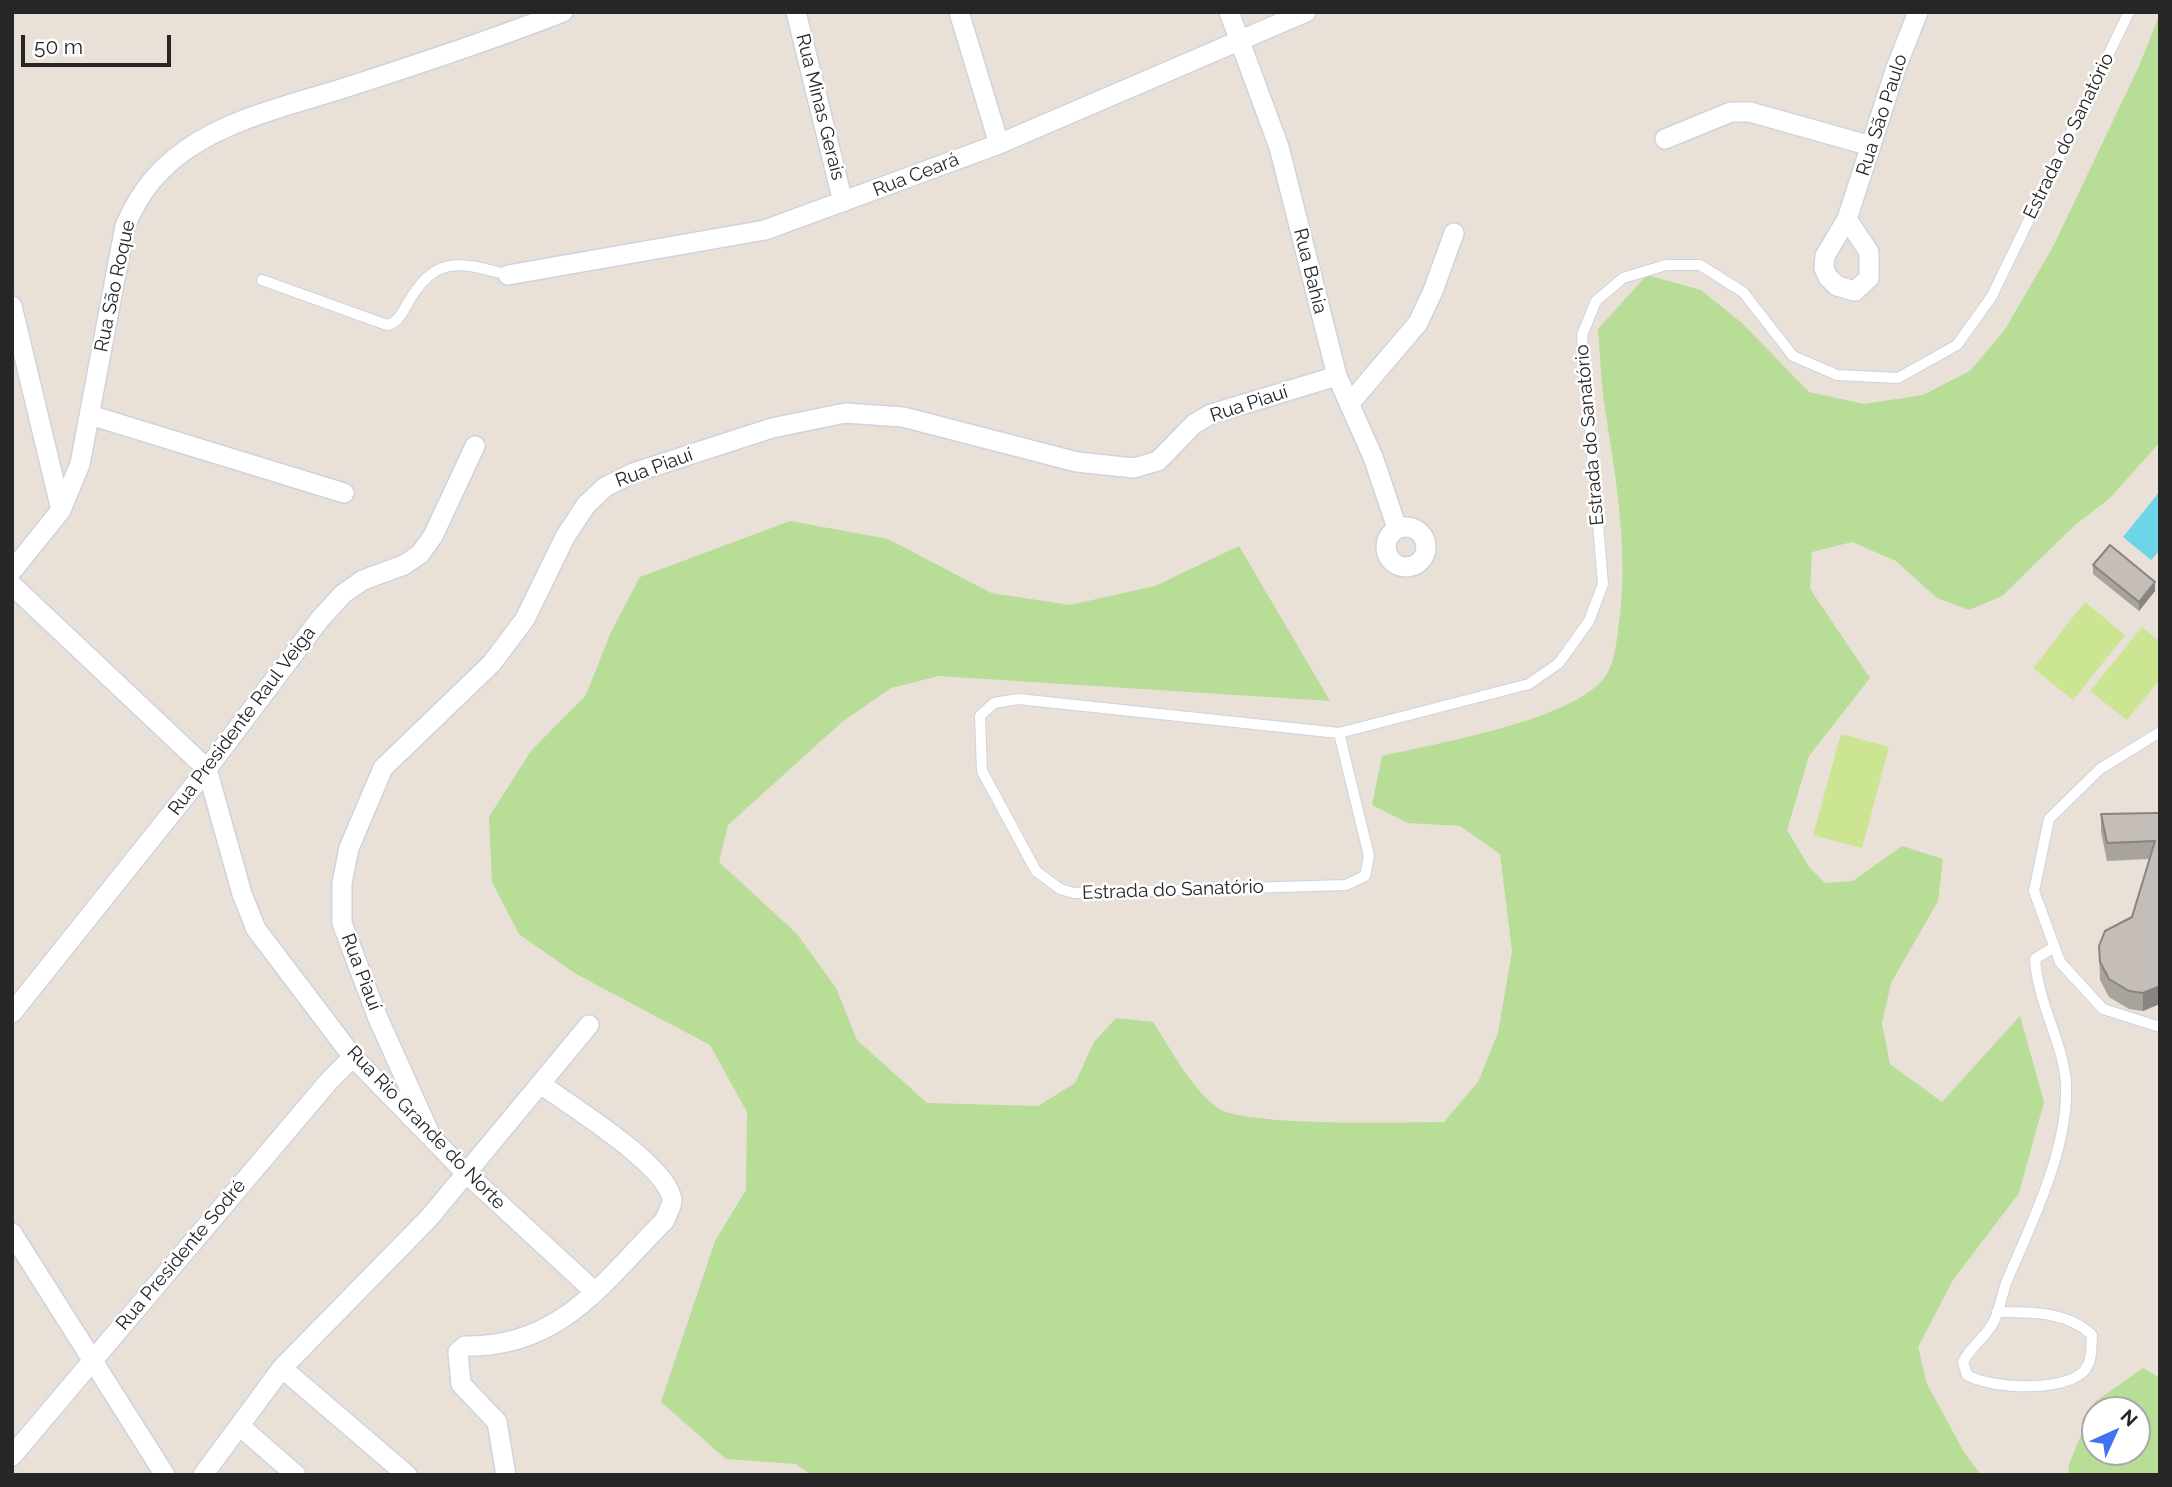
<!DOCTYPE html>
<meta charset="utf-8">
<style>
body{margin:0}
#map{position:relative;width:2172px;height:1487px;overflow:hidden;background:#e9e0d8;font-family:Raleway,sans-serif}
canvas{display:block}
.frame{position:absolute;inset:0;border:14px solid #262626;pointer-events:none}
.north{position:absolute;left:2081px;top:1396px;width:70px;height:70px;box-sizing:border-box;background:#fff;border:2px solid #a8a8a8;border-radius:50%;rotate:45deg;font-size:19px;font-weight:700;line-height:28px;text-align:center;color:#262626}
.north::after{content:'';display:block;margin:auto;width:24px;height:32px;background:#3e74f0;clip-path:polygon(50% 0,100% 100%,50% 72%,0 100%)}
.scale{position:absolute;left:21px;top:35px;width:150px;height:32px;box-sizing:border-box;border:4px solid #262626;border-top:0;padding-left:9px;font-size:21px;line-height:24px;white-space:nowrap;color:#262626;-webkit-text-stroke:5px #fff;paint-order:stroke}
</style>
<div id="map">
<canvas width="2172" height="1487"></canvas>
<div class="frame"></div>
<div class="north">N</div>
<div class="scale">50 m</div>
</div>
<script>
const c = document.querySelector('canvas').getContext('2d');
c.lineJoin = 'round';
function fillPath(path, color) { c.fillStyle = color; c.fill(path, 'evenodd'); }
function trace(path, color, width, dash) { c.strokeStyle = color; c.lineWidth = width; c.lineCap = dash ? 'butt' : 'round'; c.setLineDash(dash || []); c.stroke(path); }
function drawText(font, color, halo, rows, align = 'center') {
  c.font = font + ' Raleway,sans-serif'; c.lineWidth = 5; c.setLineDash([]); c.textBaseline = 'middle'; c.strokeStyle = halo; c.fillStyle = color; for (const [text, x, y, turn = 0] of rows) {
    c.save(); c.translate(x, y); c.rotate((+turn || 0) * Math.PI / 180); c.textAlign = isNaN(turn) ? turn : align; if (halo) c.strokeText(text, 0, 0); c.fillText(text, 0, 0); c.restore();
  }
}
fillPath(new Path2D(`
 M2160,14V442L2110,498L2075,525L2002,596L1969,610L1937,598L1896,561L1852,542L1812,552L1810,589L1870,678L1809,756L1787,830L1809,867L1825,883L1853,881L1902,846L1943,859L1938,901L1891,983L1882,1023L1890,1064L1942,1102L2020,1016L2044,1102L2019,1193L1953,1280L1918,1347L1927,1384L1964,1452L1981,1475H811L796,1464L726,1459L661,1402L715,1241L746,1190L747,1112L710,1045L576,974L519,934L492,882L489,817L531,751L586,695L611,632L640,577L790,521L888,539L991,593L1070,605L1155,586L1239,546L1330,701L939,676L891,688L842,722L728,825L719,862L797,934L836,988L857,1040L927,1103L1038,1106L1075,1083L1094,1042L1116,1018L1153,1022C1172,1051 1190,1087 1218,1108C1244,1127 1404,1122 1444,1122L1478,1082L1498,1033L1512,951L1500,854L1460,826L1408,823L1372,805L1382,756C1434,744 1574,720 1605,677C1614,664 1616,646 1618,631C1630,554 1616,479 1604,403C1601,379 1600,354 1598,329L1647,275L1701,290L1743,324L1809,392L1864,404L1923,395L1970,371L2004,331L2054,245L2139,66Z
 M2143,1368L2160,1378V1475H2068L2069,1464L2095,1402ZM2095,1410H2137V1452H2095Z`), '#b7dd96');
fillPath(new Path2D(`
 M2085,602L2125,635L2073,700L2033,668Z
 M2142,627L2160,642V679L2127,720L2090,691Z
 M1841,734L1889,747L1862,848L1813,835Z`), '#cbe592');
fillPath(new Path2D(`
 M2160,491V550L2151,560L2123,537Z`), '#6ed5e7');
const service = new Path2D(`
 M262,280L387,325C397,323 401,315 406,306C435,255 457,261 508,275
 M2160,732L2100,769L2049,819L2034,891L2060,962L2103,1009L2160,1027
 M1339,733L1369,856L1365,876L1346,885L1074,893L1060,889L1036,871L982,771L980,716L994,703L1018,699L1339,733L1529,684L1559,663L1589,621L1603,584L1582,335L1596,301L1623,278L1666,265H1700L1743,292L1793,356L1837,375L1898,378L1957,345L1992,296L2129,12
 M1997,1312C2030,1312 2067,1311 2092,1335C2091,1347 2093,1362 2083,1372C2062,1392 1991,1389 1967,1375L1963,1362C1971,1345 1989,1335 1995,1319C2000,1308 2002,1295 2006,1283C2031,1224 2069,1149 2066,1084C2064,1044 2038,1005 2035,959L2054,947`);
const minor = new Path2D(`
 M796,12L843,202
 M959,12L999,144
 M1229,12L1279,147L1337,376L1373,457L1397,528
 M1665,139L1731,112H1750L1871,146
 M1847,219L1869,252V278L1855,291L1837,286L1828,277L1824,268L1825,256L1847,219L1896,68L1918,12
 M508,275L765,230L999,144L1306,12
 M12,306L61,510
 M1350,403L1418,323L1433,291L1454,233
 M90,415L344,493
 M1386 547a20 20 0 1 1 40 0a20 20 0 1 1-40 0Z
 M12,571L61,510L80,464L125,226C140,192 157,170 187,149C232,118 290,105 341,89C416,65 489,41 563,12
 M12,585L207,769L242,894L256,929L353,1057L465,1172L595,1292
 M12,1013L207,769L320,619L343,594L363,580L404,565L420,554L433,536L475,446
 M430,1134L377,1016L342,923V883L349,848L383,768L492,663L525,619L565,537L586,505L605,487L633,473L772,428L845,413L903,417L1077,462L1134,468L1158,461L1194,424L1211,414L1337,376
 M12,1233L165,1475
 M282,1368L407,1475
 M241,1427L296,1475
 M12,1456L329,1081L353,1057
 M203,1475L282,1368L429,1218L589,1025
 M506,1475L497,1422L461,1384L458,1352L465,1346C561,1348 604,1281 665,1220C667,1214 672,1206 672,1200C668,1165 570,1106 541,1084`);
trace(service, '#ced3df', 12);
trace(minor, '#ced3df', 22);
trace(service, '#fff', 10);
trace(minor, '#fff', 19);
fillPath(new Path2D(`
 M2093,565L2155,591L2139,611L2093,574Z
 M2157,813L2143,1011L2129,1009L2109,997L2100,980L2099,946L2132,917L2149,859L2107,861L2101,832V814Z`), '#a9a39e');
fillPath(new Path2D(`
 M2155,582V591L2139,611V602Z
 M2160,986V1004L2143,1011V993Z`), '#898481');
const building = new Path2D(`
 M2110,545L2155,582L2139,602L2093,565Z
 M2157,813H2160V986L2143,993L2129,991L2109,979L2100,962L2099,946L2105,931L2132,917L2155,841L2107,843L2101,814Z`);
fillPath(building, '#c4bdb8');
trace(building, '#898481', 2);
drawText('19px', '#262626', '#fff', [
 ["Rua Minas Gerais",820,107,76],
 ["Rua São Paulo",1882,115,-72],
 ["Estrada do Sanatório",2069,136,-64],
 ["Rua Ceará",916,175,-21],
 ["Rua Bahia",1310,271,76],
 ["Rua São Roque",115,286,-78],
 ["Rua Piauí",1249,404,-18],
 ["Estrada do Sanatório",1590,435,-95],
 ["Rua Piauí",654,468,-20],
 ["Rua Presidente Raul Veiga",242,721,-53],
 ["Estrada do Sanatório",1173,890,-2],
 ["Rua Piauí",361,972,69],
 ["Rua Rio Grande do Norte",426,1128,46],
 ["Rua Presidente Sodré",181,1255,-50]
]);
</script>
